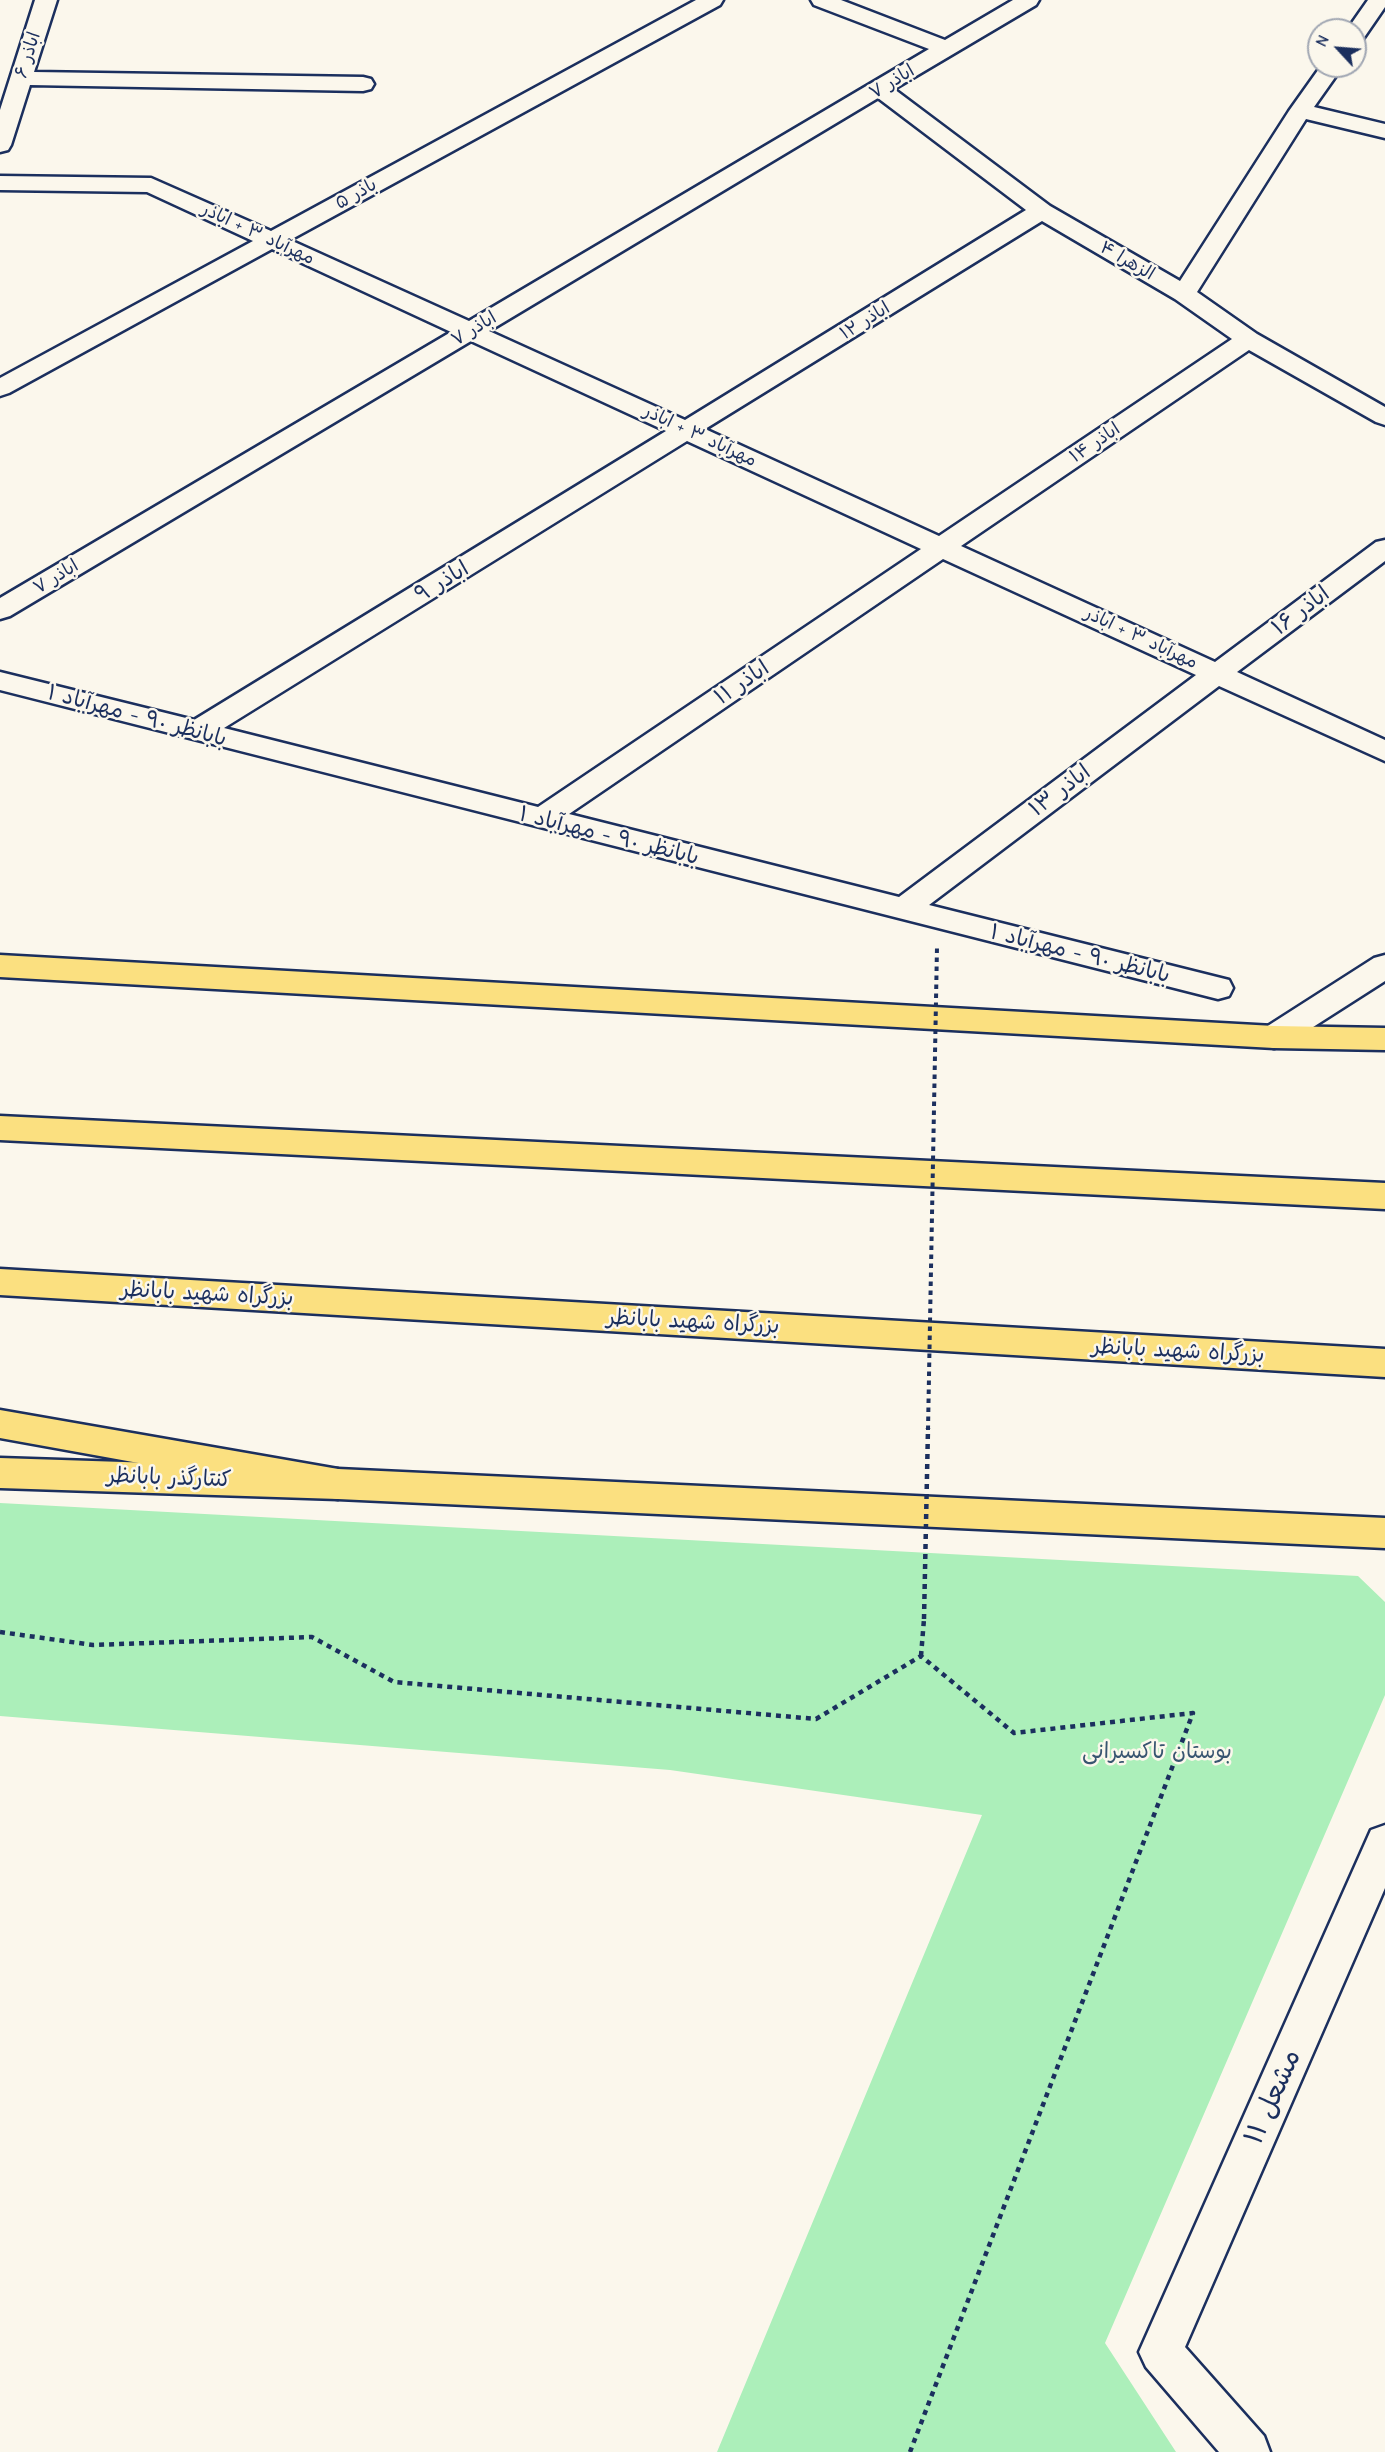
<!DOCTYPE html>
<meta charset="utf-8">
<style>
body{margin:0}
#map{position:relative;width:1385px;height:2452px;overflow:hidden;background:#fbf7ec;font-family:"Comic Neue",sans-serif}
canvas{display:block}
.north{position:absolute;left:1307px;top:18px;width:60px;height:60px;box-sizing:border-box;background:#fbf7ec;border:2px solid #a1a7b3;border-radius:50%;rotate:296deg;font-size:16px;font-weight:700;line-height:24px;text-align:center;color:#1b2f5e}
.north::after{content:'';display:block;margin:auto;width:21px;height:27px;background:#1b2f5e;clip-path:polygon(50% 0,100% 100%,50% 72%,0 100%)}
</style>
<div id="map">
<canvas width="1385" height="2452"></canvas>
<div class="north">N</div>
</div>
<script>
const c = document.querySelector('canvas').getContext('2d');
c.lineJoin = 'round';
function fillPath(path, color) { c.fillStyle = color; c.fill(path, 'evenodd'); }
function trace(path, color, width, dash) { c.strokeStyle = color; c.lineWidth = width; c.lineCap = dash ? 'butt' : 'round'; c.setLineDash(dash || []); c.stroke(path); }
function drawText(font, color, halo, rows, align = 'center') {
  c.font = font + ' "Comic Neue","Playpen Sans Arabic",sans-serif'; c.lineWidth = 5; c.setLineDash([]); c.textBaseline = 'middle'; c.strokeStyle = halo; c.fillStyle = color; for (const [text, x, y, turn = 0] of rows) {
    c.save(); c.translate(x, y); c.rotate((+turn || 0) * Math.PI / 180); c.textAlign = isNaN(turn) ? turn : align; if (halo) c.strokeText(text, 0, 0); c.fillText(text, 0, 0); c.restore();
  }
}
fillPath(new Path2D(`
 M0,1503L1358,1576L1385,1602V1695L1105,2343L1176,2452H717L982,1815L670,1770L0,1716Z`), '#acefba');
const minor = new Path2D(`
 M35,0H57L34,72L363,77L371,79L374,84L371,89L363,91L30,85L11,145L8,150L0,152V110Z
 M696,0H723L720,5L290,240L469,321L929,49L814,5L811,0H841L945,40L1013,0H1039L1036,5L894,89L1050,206L1180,281L1289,111L1321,66H1343L1314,107L1385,124V138L1306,119L1197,292L1257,334L1385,407V425L1376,422L1249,350L961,546L1215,662L1376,542L1385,540V561L1237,672L1385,740V761L1219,686L929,905L1229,980L1233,988L1229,996L1218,999L0,690V672L194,720L666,431L471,341L10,616L0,619V598L451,332L272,249L9,393L0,396V378L253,241L147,192L0,190V176L151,178L271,231ZM878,98L1026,210L685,420L489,331ZM1042,221L1175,299L1232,339L939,536L705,429ZM687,441L921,549L538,807L224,728ZM943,559L1196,675L899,897L569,814Z
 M1368,0H1385V7L1363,39L1355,41V30H1347Z
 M1385,955V981L1285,1045L1274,1048L1263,1045L1258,1037L1263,1029L1374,958Z
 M1385,1825V1888L1185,2347L1264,2436L1270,2452H1219L1146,2367L1139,2352L1371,1830Z`);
const major = new Path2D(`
 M0,955L1274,1026L1385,1028V1050L1274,1048L0,977Z
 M0,1458L338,1469L1385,1518V1548L338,1499L0,1488Z`);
const highway = new Path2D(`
 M0,1116L1385,1183V1209L0,1140Z
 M0,1269L1385,1349V1377L0,1295Z
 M0,1410L338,1469L351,1474L356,1484L351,1494L338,1499L0,1438Z`);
trace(minor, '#1b2f5e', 5);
trace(major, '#1b2f5e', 5);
trace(highway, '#1b2f5e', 5);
trace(new Path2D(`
 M0,1632L93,1645L312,1637L394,1682L816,1719L921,1656L1014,1733L1193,1713L910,2452
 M921,1656L924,1619`), '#1b2f5e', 4.5, [5, 5]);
fillPath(minor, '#fbf7ec');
fillPath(major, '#fbe080');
fillPath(highway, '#fbe080');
trace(new Path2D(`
 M928,1430L937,947`), '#1b2f5e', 4, [4.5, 4.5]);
trace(new Path2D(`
 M924,1619L928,1428`), '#1b2f5e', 4.5, [5, 5]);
drawText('18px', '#1b2f5e', '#fbf7ec', [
 ["اباذر ۶",28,55,-72],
 ["اباذر ۷",892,82,-31],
 ["باذر ۵",356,194,-29],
 ["مهرآباد ۳ + اباذر",258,234,25],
 ["الزهرا ۴",1127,261,30],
 ["اباذر ۱۲",865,321,-32],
 ["اباذر ۷",474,329,-31],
 ["مهرآباد ۳ + اباذر",700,436,25],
 ["اباذر ۱۴",1095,443,-34],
 ["اباذر ۷",56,577,-31],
 ["مهرآباد ۳ + اباذر",1141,638,25]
]);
drawText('22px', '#1b2f5e', '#fbf7ec', [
 ["اباذر ۹",442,582,-31],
 ["اباذر ۱۶",1301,611,-37],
 ["اباذر ۱۱",742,683,-34],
 ["بابانظر ۹۰ - مهرآباد ۱",137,716,15],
 ["اباذر ۱۳",1060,791,-37],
 ["بابانظر ۹۰ - مهرآباد ۱",609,836,14],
 ["بابانظر ۹۰ - مهرآباد ۱",1080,954,14],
 ["بزرگراه شهید بابانظر",207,1294,3],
 ["بزرگراه شهید بابانظر",693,1322,3],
 ["بزرگراه شهید بابانظر",1178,1351,3],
 ["کنتارگذر بابانظر",169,1478,2]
]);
drawText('22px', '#385570', '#fbf7ec', [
 ["بوستان تاکسیرانی",1157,1752]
]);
drawText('27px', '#1b2f5e', '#fbf7ec', [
 ["مشعل ۱۱",1273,2097,-66]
]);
</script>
